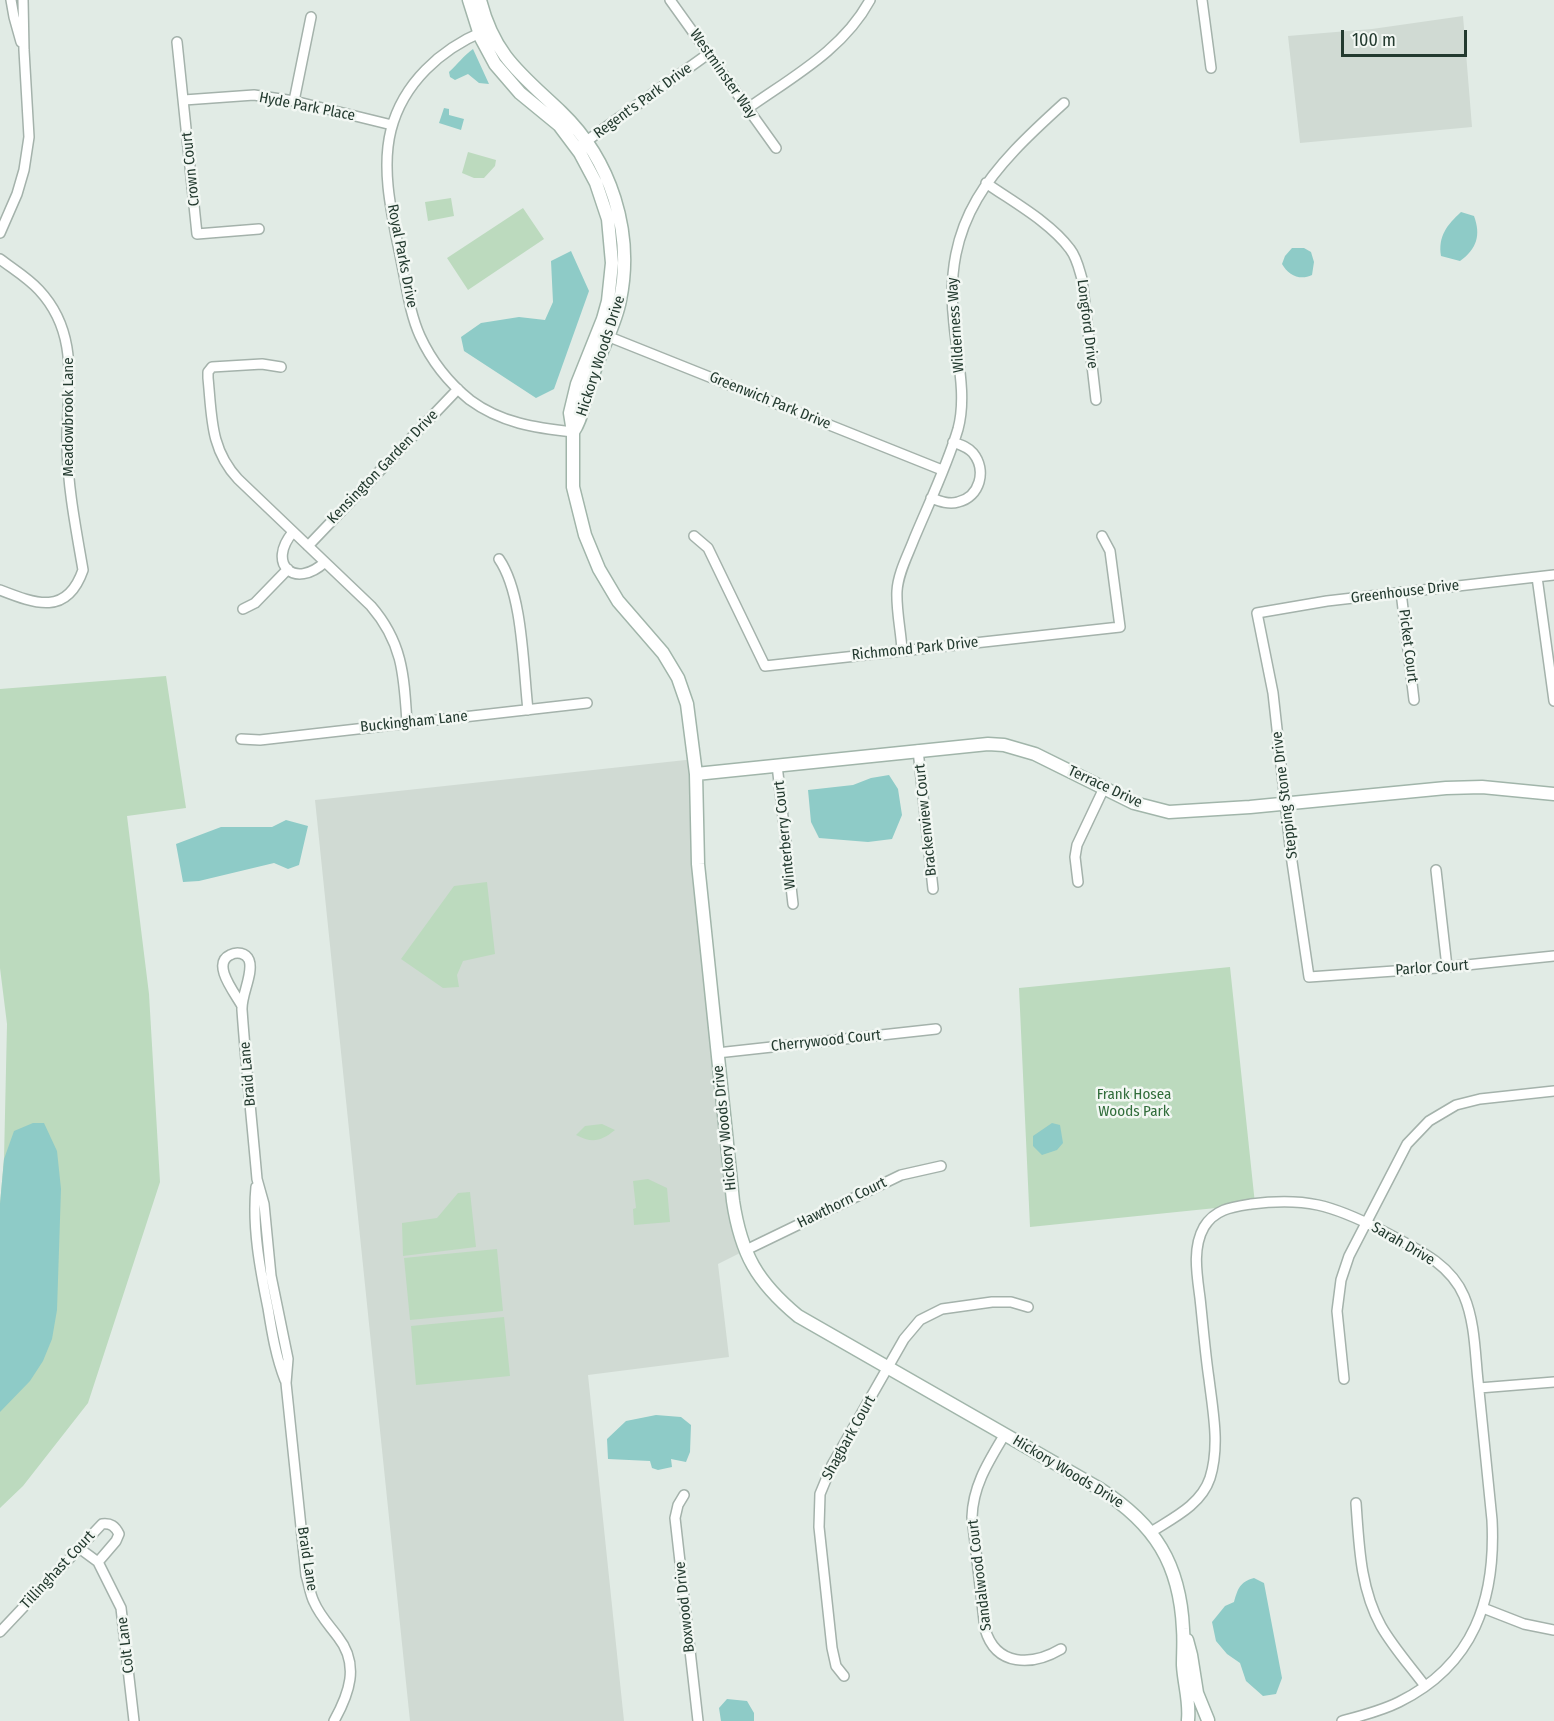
<!DOCTYPE html>
<style>
body{margin:0}
#map{position:relative;width:1554px;height:1721px;overflow:hidden;background:#e1ebe5;font-family:"Fira Sans Condensed",sans-serif}
canvas{display:block}
.scale{position:absolute;left:1341px;top:30px;width:126px;height:27px;box-sizing:border-box;border:3px solid #233a2f;border-top:0;padding-left:8px;font-size:18px;line-height:21px;white-space:nowrap;color:#233a2f;-webkit-text-stroke:4px #f2f7f3;paint-order:stroke}
</style>
<div id="map">
<canvas width="1554" height="1721"></canvas>
<div class="scale">100 m</div>
</div>
<script>
const c = document.querySelector('canvas').getContext('2d');
c.lineJoin = 'round';
function fillPath(path, color) { c.fillStyle = color; c.fill(path, 'evenodd'); }
function trace(path, color, width, dash) { c.strokeStyle = color; c.lineWidth = width; c.lineCap = dash ? 'butt' : 'round'; c.setLineDash(dash || []); c.stroke(path); }
function drawText(font, color, halo, rows, align = 'center') {
  c.font = font + ' "Fira Sans Condensed",sans-serif'; c.lineWidth = 5; c.setLineDash([]); c.textBaseline = 'middle'; c.strokeStyle = halo; c.fillStyle = color; for (const [text, x, y, turn = 0] of rows) {
    c.save(); c.translate(x, y); c.rotate((+turn || 0) * Math.PI / 180); c.textAlign = isNaN(turn) ? turn : align; if (halo) c.strokeText(text, 0, 0); c.fillText(text, 0, 0); c.restore();
  }
}
fillPath(new Path2D(`
 M1463,16L1472,127L1300,143L1288,36L1372,29Z
 M695,759L733,1201L746,1250L718,1264L729,1357L588,1375L624,1721H410L315,800Z`), '#d0dad3');
fillPath(new Path2D(`
 M468,152L496,160L495,166L484,178H474L462,173Z
 M451,198L454,216L428,221L425,202Z
 M523,208L544,239L468,290L447,258Z
 M166,676L186,808L127,816L149,994L160,1182L88,1403L23,1486L0,1508V1204L4,1159L7,1024L0,968V689Z
 M487,882L495,954L463,961L457,975L459,987L443,988L401,959L454,886Z
 M1230,967L1255,1204L1030,1227L1019,988Z
 M602,1124L615,1130C601,1141 593,1144 576,1135L585,1126Z
 M648,1179L667,1188L670,1222L634,1225L633,1209L636,1208L633,1181Z
 M470,1192L476,1247L403,1256L402,1223L437,1218L458,1193Z
 M497,1249L503,1311L410,1320L404,1258Z
 M504,1317L510,1376L416,1385L411,1326Z`), '#bcdabe');
fillPath(new Path2D(`
 M473,49L489,84L479,83L468,74L455,80L450,77L449,72C458,64 463,56 473,49Z
 M444,108L449,109V115L464,119L461,130L439,123Z
 M1461,212L1474,216C1481,235 1477,249 1460,261L1441,256C1438,236 1447,225 1461,212Z
 M1292,248H1304L1311,252L1314,262L1312,275C1300,281 1288,275 1282,264L1285,256Z
 M571,251L589,291L554,389L536,398L464,351L461,337L481,323L519,317L545,320L553,302L551,261Z
 M889,775L898,789L902,815L892,839L868,842L819,838L811,822L808,790L853,785L871,778Z
 M286,820L308,826L299,865L288,869L274,863L199,881L183,882L176,844L221,827H272Z
 M33,1123H44L57,1151L61,1189L57,1310L52,1339L43,1361L30,1381L0,1412V1204L4,1159L14,1131Z
 M1052,1123L1060,1125L1063,1143L1057,1150L1042,1155L1033,1146V1136Z
 M656,1415L681,1417L691,1425L690,1452L686,1462L671,1459L672,1467L658,1470L652,1468L650,1461L608,1459L607,1439L626,1421Z
 M1254,1578L1264,1583L1282,1678L1276,1694L1263,1696L1246,1681L1240,1663L1227,1654L1216,1641L1212,1622L1225,1606L1234,1602C1238,1588 1240,1582 1254,1578Z
 M727,1699L747,1701L754,1713V1721H721L719,1708Z`), '#8ecbc7');
const street = new Path2D(`
 M11,0L14,17L21,42
 M670,0L776,148
 M1202,0L1211,68
 M484,31C441,49 403,83 391,130C380,173 394,223 402,265C407,289 410,314 420,336C431,360 449,383 470,400C501,423 536,428 573,432
 M177,42L197,234L259,229
 M184,100L254,95L294,101L392,125
 M294,101L311,17
 M747,109C792,77 843,50 870,0
 M581,145L708,54
 M986,183C1013,202 1050,222 1070,249C1077,258 1079,269 1082,279L1096,400
 M0,233L17,194L24,170L29,137L24,50L23,0
 M0,259C13,269 28,278 39,290C82,336 66,391 67,447C68,489 76,529 83,570C67,616 36,604 0,590
 M602,334L942,470
 M281,367L262,364L212,367L208,372V378C212,417 210,449 238,479L371,606C403,643 404,676 407,723
 M931,498C939,501 949,505 958,502C980,497 987,470 973,453C968,447 961,445 953,442
 M293,532C266,564 295,590 325,562
 M694,536L708,548L765,666L1120,627L1110,551L1102,536
 M308,546L458,389
 M499,559C523,594 523,667 528,710
 M1554,575L1327,601L1257,613L1273,693L1291,855L1309,977L1437,968L1554,956
 M1537,577L1554,701
 M1401,592L1414,700
 M243,609L255,603L288,569
 M902,650C901,631 896,610 897,591C898,573 908,555 914,539C929,503 947,466 958,429C967,396 957,357 954,324C942,219 991,169 1064,103
 M241,739L260,740L587,703
 M918,750L933,889
 M777,765L793,904
 M1436,870L1447,967
 M1078,882L1075,857L1077,845L1104,788
 M242,1006C235,993 211,964 230,955C237,951 246,953 249,960C254,973 241,995 242,1010C246,1066 252,1123 257,1179L264,1204L271,1276L288,1359L286,1383L306,1575C309,1584 310,1594 314,1602C320,1616 330,1626 338,1637C360,1665 349,1694 334,1721
 M717,1053L936,1029
 M256,1187C252,1227 260,1269 268,1308C272,1333 276,1357 285,1380
 M746,1250L901,1175L941,1166
 M1344,1379L1337,1311L1341,1280L1349,1256L1407,1144L1429,1121L1456,1105L1480,1099L1554,1091
 M1479,1388L1554,1382
 M1005,1434C989,1461 973,1485 972,1517L985,1629C996,1667 1032,1666 1061,1649
 M684,1495L678,1505L675,1518L698,1721
 M1356,1503C1359,1544 1360,1588 1381,1626C1393,1647 1410,1666 1425,1686
 M1151,1532C1173,1518 1201,1505 1210,1478C1220,1446 1213,1412 1209,1379C1205,1352 1203,1325 1200,1298C1197,1275 1192,1248 1204,1227C1215,1209 1232,1207 1251,1204C1305,1197 1332,1205 1381,1230C1412,1247 1449,1261 1464,1296C1475,1322 1475,1353 1478,1381C1483,1427 1487,1474 1492,1520C1496,1599 1474,1665 1399,1702C1381,1711 1361,1716 1342,1721
 M79,1548L98,1562L121,1608L134,1721
 M1483,1608L1524,1624L1554,1630
 M0,1632L102,1524C111,1523 115,1526 119,1534L116,1541L98,1562
 M844,1676L836,1666L832,1648L819,1527L820,1494L832,1465L904,1339L920,1320L942,1309L992,1302H1011L1028,1307`);
const secondary = new Path2D(`
 M469,0L481,38L495,64L520,93L559,125L580,153L596,183L608,219L612,263L608,301L603,319L577,384L570,413L573,432V487L585,535L599,569L618,601L663,653L678,678L687,704L696,774L698,864L733,1201C741,1254 757,1282 798,1316L1100,1489C1155,1524 1180,1564 1183,1629C1184,1641 1183,1653 1183,1665C1184,1684 1190,1701 1188,1720
 M480,0C494,56 521,74 561,112C611,160 634,232 620,300C617,317 609,334 602,351C597,364 592,376 588,390C583,405 582,419 573,432
 M696,774L988,744L1004,745L1035,754L1134,803L1169,812L1250,807L1446,788L1482,787L1554,794
 M1187,1640L1191,1655L1197,1693L1208,1720`);
trace(street, '#a4b2ab', 12);
trace(secondary, '#a1b5aa', 15);
trace(street, '#fff', 9);
trace(secondary, '#fff', 12);
drawText('15px', '#233a2f', '#f2f7f3', [
 ["Westminster Way",723,74,55],
 ["Regent's Park Drive",643,101,-36],
 ["Hyde Park Place",307,107,11],
 ["Crown Court",191,169,-96],
 ["Royal Parks Drive",402,256,79],
 ["Longford Drive",1087,324,83],
 ["Wilderness Way",956,325,-94],
 ["Hickory Woods Drive",601,356,-72],
 ["Greenwich Park Drive",770,401,22],
 ["Meadowbrook Lane",69,417,-90],
 ["Kensington Garden Drive",383,467,-46],
 ["Greenhouse Drive",1405,592,-7],
 ["Picket Court",1408,646,83],
 ["Richmond Park Drive",915,649,-6],
 ["Buckingham Lane",414,722,-6],
 ["Terrace Drive",1105,787,25],
 ["Stepping Stone Drive",1285,795,-97],
 ["Brackenview Court",926,820,-96],
 ["Winterberry Court",785,835,-96],
 ["Parlor Court",1432,968,-4],
 ["Cherrywood Court",826,1041,-6],
 ["Braid Lane",248,1074,-95],
 ["Hickory Woods Drive",725,1128,-96],
 ["Hawthorn Court",842,1203,-26],
 ["Sarah Drive",1403,1244,30],
 ["Shagbark Court",849,1438,-61],
 ["Hickory Woods Drive",1068,1472,31],
 ["Braid Lane",307,1559,81],
 ["Tillinghast Court",58,1570,-47],
 ["Sandalwood Court",980,1575,-97],
 ["Boxwood Drive",685,1607,-96],
 ["Colt Lane",126,1645,-97]
]);
drawText('15px', '#316d3b', '#f2f7f3', [
 ["Frank Hosea",1134,1095],
 ["Woods Park",1134,1112]
]);
</script>
